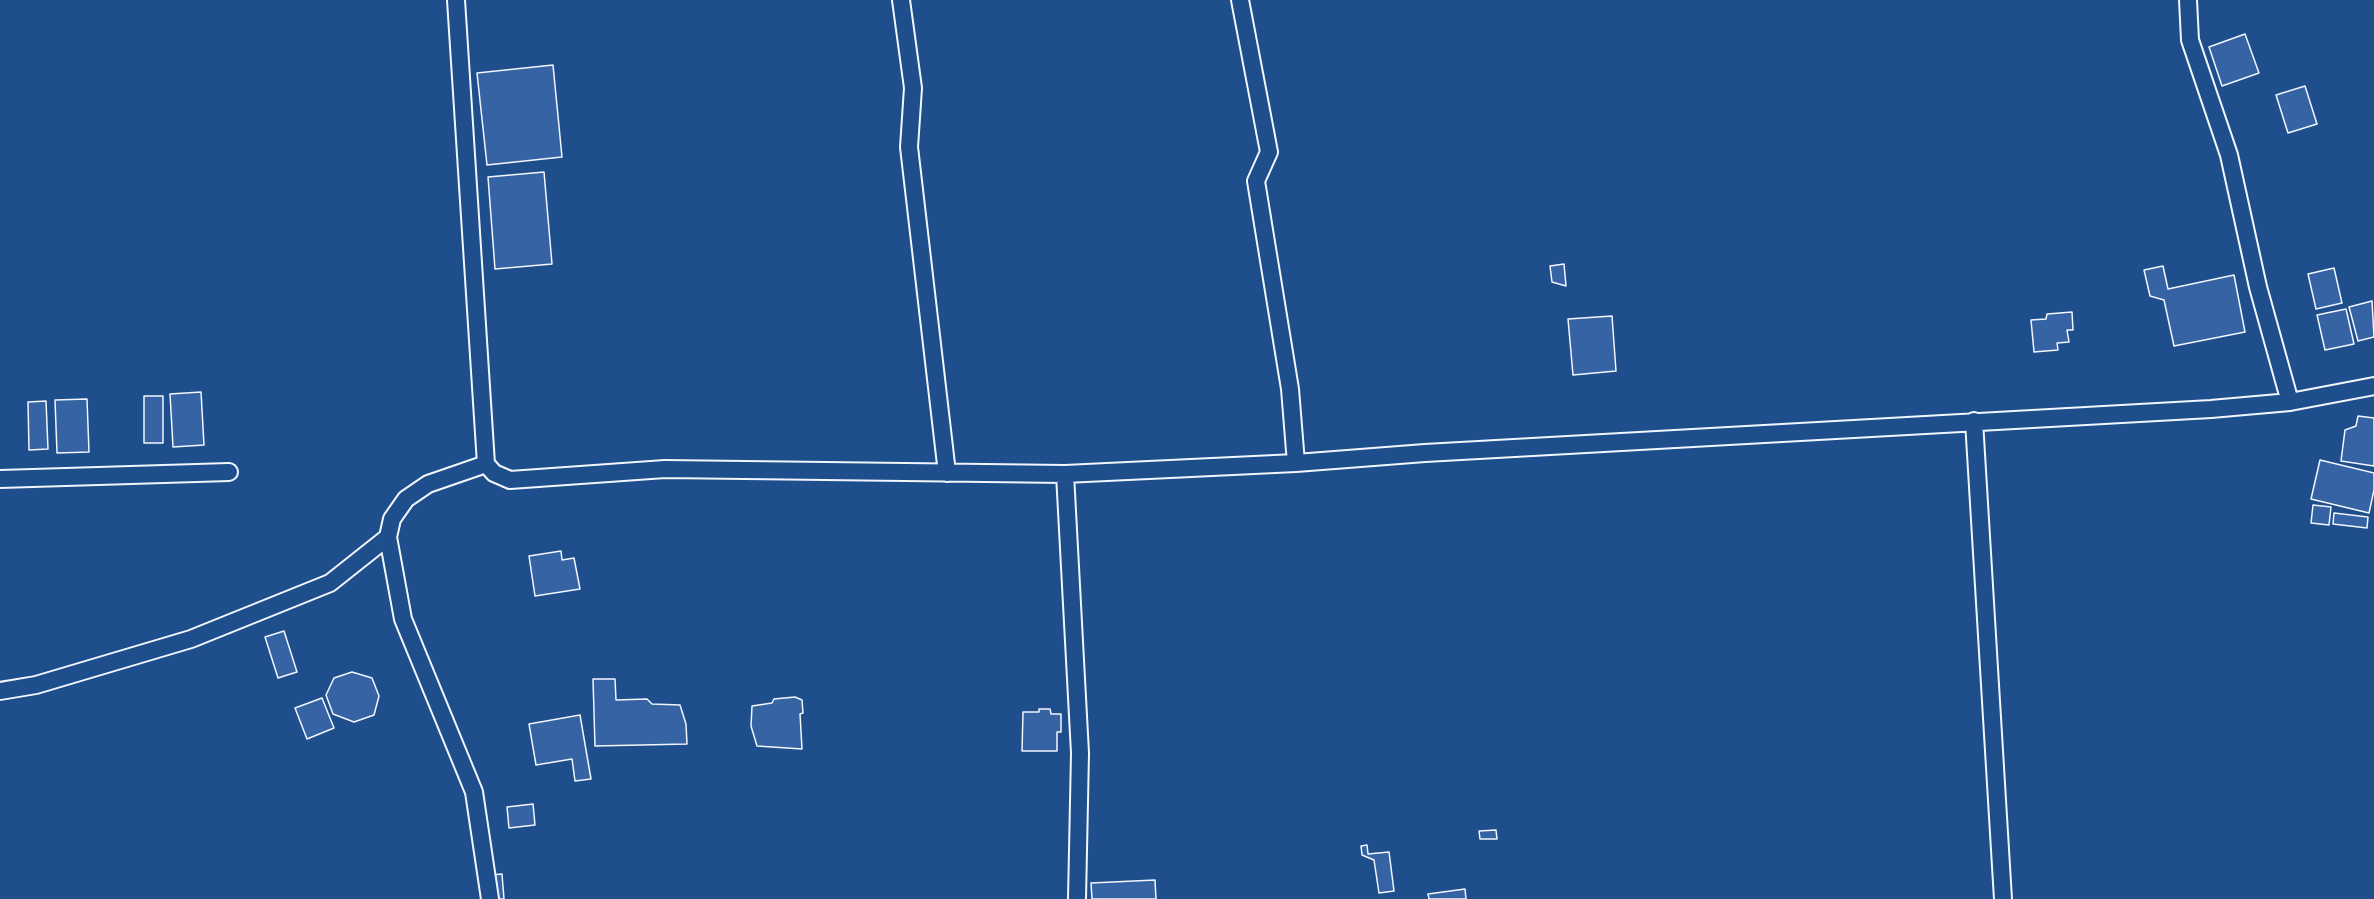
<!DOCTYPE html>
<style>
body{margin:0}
canvas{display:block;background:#1f4e8c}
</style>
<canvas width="2374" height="899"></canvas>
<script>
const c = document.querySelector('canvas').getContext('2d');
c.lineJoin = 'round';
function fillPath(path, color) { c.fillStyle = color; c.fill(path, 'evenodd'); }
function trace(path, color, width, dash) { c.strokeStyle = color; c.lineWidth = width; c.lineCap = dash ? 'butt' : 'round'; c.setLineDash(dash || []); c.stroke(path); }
const building = new Path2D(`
 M2245,34L2259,73L2222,86L2209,47Z
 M553,65L562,157L487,165L477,73Z
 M2305,86L2317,124L2288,133L2276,95Z
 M544,172L552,264L495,269L488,177Z
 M1564,264L1566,286L1552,282L1550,266Z
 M2163,266L2168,289L2234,275L2245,332L2174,346L2164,300L2150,296L2144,270Z
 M2334,268L2342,303L2316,309L2308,274Z
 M2372,301L2374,337L2358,341L2349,307Z
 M2346,309L2354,344L2325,350L2317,315Z
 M2072,312L2073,330H2067L2069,342L2057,343L2058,350L2034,352L2031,320L2046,319L2047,314Z
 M1612,316L1616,371L1573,375L1568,319Z
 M201,392L204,445L173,447L170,394Z
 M144,396H163V443H144Z
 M87,399L89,452L57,453L55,400Z
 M46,401L48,449L29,450L28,402Z
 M2358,416L2374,418V466L2341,461L2345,430L2356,426Z
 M2320,460L2374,473V490L2369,513L2311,499Z
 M2313,505L2331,507L2329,525L2311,523Z
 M2334,513L2368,517L2367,528L2333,524Z
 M561,551L562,560L574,558L580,589L535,596L529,556Z
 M284,631L297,672L278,678L265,637Z
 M352,672L372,678L379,696L374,715L354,722L333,714L326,695L334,678Z
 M593,679H615L616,700L647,699L652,704L680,705L686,724L687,744L595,746Z
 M795,697L802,700L803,713L800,714L802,749L757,746L751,726L752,706L772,703L774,699Z
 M322,698L334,728L307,739L295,708Z
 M1039,709H1050L1051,714H1061V732H1057V751H1022L1023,712H1039Z
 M580,715L591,779L575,781L572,759L536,765L529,724Z
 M533,804L535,825L509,828L507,807Z
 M1496,830L1497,839H1480L1479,831Z
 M1367,845L1368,854L1389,852L1394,891L1379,893L1374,860L1362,855L1361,846Z
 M502,874L504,899H493L491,875Z
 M1155,880L1156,899H1092L1091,883Z
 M1465,889L1466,899H1429L1428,894Z`);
fillPath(building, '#3563a3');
trace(building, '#f2f6ff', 1.5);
const minor = new Path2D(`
 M456,0L486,464L494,473L510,480L665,469L1065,474L1296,463L1425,453L2211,409L2290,402L2374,386
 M901,0L913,88L909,147L947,473
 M1240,0L1269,152L1256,181L1290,389L1296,463
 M2188,0L2190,40L2229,155L2258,287L2290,402
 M1974,421L2003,899
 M486,464L428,484L406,499L392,519L388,537L403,619L474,792L490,899
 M1065,474L1080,753L1077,899
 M0,479L229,472
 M0,691L36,685L191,639L330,583L388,537`);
trace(minor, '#f2f6ff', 20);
trace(minor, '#1f4e8c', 16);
</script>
